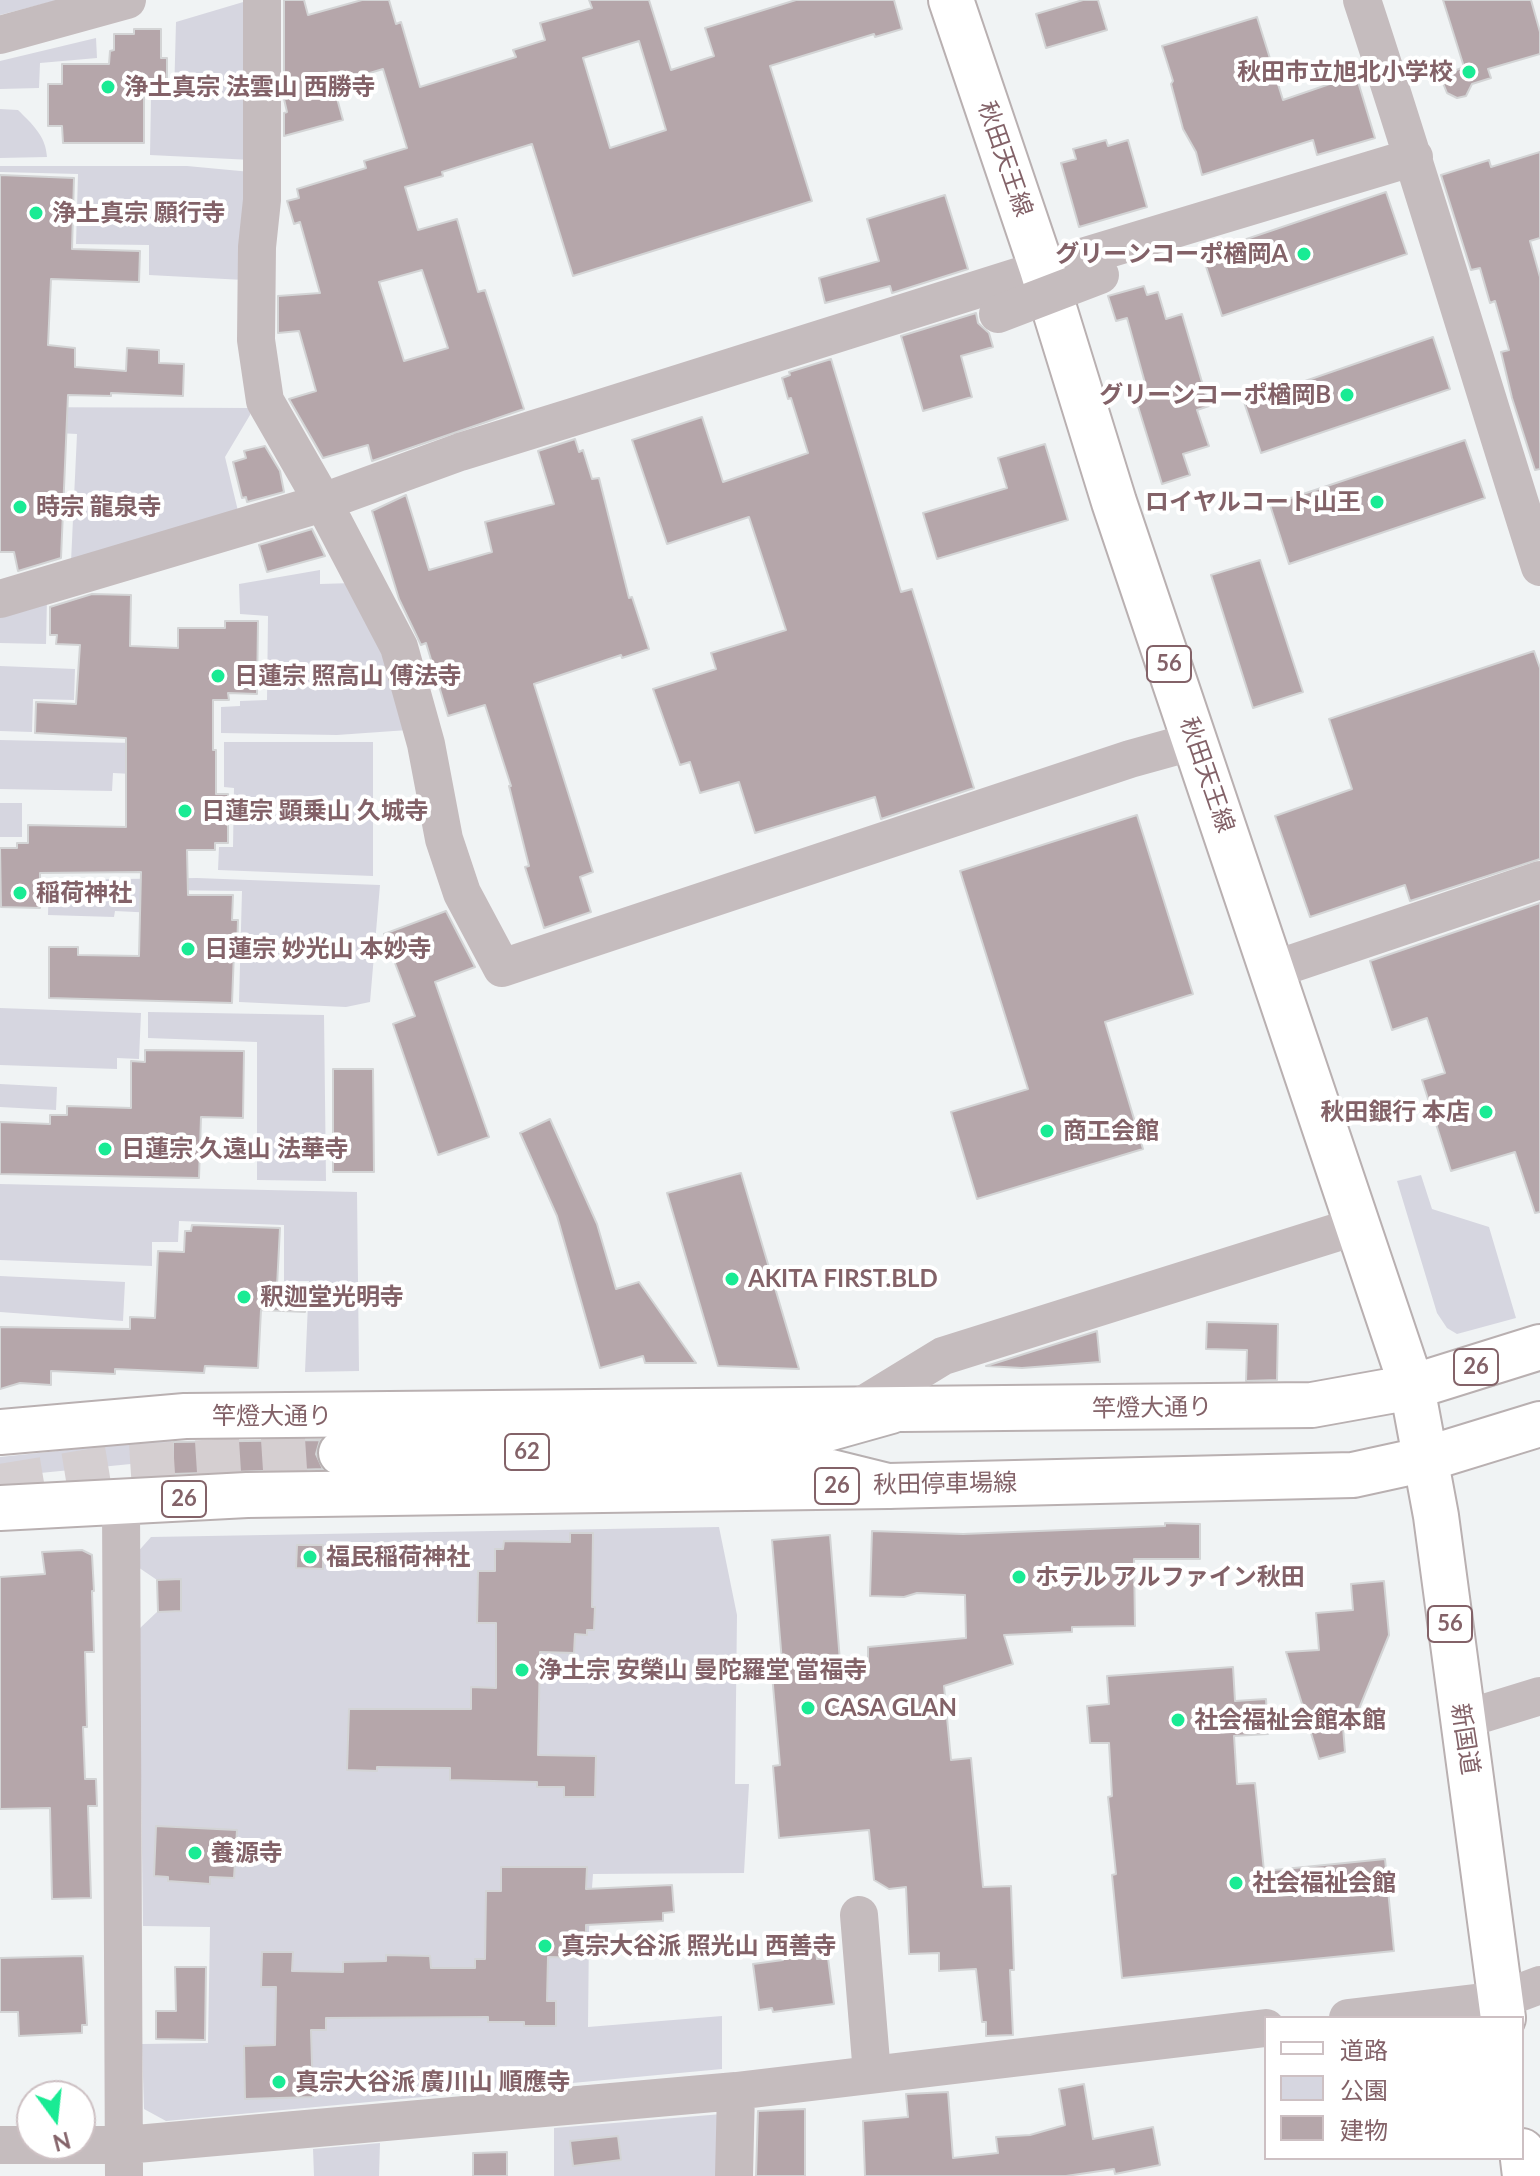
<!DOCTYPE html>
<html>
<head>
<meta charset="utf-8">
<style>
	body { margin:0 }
	#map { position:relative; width:1540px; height:2176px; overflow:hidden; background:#f0f3f4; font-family:Lato,"Noto Sans JP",sans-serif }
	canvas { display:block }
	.legend { position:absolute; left:1264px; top:2016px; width:260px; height:144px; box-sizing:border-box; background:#fff; border:2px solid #cdc0c3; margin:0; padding:10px 14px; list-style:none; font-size:24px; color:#836268 }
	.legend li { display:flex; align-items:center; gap:16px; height:40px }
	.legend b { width:40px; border:2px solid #cdc0c3 }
	.north { position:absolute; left:16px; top:2080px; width:80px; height:80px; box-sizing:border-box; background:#fff; border:2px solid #cdc0c3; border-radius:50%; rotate:165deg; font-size:22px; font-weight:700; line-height:32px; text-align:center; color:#836268 }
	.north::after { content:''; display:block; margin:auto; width:28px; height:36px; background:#19eb94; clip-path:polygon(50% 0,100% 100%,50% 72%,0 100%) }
</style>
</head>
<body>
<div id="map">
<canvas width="1540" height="2176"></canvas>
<ul class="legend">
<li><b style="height:10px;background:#fff"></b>道路</li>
<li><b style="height:22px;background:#d6d6e0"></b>公園</li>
<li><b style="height:22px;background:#b5a6aa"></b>建物</li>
</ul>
<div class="north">N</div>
</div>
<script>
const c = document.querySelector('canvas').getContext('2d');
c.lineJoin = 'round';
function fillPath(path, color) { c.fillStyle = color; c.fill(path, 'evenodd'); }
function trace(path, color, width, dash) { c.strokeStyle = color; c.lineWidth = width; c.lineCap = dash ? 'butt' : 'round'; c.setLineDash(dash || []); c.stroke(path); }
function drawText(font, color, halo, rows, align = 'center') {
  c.font = font + ' Lato,"Noto Sans JP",sans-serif'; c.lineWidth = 8; c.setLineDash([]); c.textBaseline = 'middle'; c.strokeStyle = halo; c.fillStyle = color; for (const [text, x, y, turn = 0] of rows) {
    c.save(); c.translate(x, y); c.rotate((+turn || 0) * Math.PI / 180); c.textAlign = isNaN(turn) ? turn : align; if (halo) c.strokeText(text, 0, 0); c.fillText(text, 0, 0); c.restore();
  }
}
const green = new Path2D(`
	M0 0H58L0 15Z
	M250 0 252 160 150 155 151 97H174L176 22Z
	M96 38 97 58 40 63 39 88 0 89V61Z
	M0 109 18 110C32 124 46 136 47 157L0 158Z
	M0 166H187L251 172 244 280 149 275V245L76 244 78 174 0 172Z
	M0 407 251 408 250 415 225 457 238 511 71 562 77 434 0 430Z
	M320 570V584L353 583 387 654 408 730 337 735 221 733V707L240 706V701L267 700 268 616 240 614 239 584Z
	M47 598 46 644 0 643V611Z
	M0 666 75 669 74 700 33 699 32 732 0 731Z
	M0 740 133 743 132 774 113 773 112 791 0 789Z
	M224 742H373V876L218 870 219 847H233L234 788 224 787Z
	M0 803H22V837H0Z
	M197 878 380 885 370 1002 346 1007 239 1002 242 891 158 890 156 913 115 911 114 917 48 915 49 880Z
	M0 1008 141 1013 139 1059 117 1058V1069L0 1065Z
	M148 1012 324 1015 326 1181 257 1180V1042L148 1038Z
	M0 1084 57 1087 56 1110 0 1107Z
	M1421 1175 1432 1209 1489 1227 1516 1318 1457 1334 1447 1328 1437 1313 1397 1181Z
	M0 1184 357 1192 359 1371 305 1372 309 1281H284V1225L179 1221 178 1242H152V1266L0 1260Z
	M0 1276 125 1282 123 1321 0 1312Z
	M172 1439 171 1460 0 1477V1457Z
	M719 1527 737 1615 735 1784H749L744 1873 593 1874 589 1930 588 2027 722 2016V2069L166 2121 144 2109 142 2044 208 2043 210 1927 143 1926 139 1629 158 1611 157 1580 135 1565V1555L151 1537Z
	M722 2114 725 2176H554V2128Z
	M380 2143 379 2176H314L313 2149Z`);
const building = new Path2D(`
	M284 0H304L308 15 362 0H389L396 24 401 22 420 87 516 57 513 50 545 40 540 23 592 8 589 0H649L671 70 714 56 705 28 796 0H894L902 29 875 37 874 34 770 66 812 201 573 276 532 144 442 172 443 176 405 187 418 230 457 219 478 292 485 290 524 409 372 461 368 445 323 458 289 399 316 391 299 331 278 333V296L320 293 300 222 294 224 287 201 299 198 297 189 366 168 364 161 407 148 383 69 333 84 343 120 284 136V113L287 112 284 99H287L284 86ZM639 41 666 130 610 148 583 58ZM422 270 448 348 404 361 379 282Z
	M1083 0H1098L1107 30 1046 48 1036 14Z
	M1443 0H1531L1540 32V54L1488 69 1491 78 1472 84 1466 96 1457 98 1447 93 1443 83 1449 73 1464 67Z
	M1257 17 1283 100 1356 75 1375 138 1317 155 1313 140 1202 175 1196 152 1183 129 1171 84 1173 81 1162 46Z
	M134 29H161V58H167V89L144 90V143H63L62 126H48V84H62V64H109L110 51 114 50V34H134Z
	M1106 140 1108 146 1128 140 1147 207 1079 227 1061 163 1076 159 1073 149Z
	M1540 152V238L1530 241 1540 277V469L1535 470 1512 398 1501 352 1509 350 1495 301 1490 303 1480 268 1471 270 1441 175 1489 160 1491 167Z
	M0 175 74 178 72 249 140 251 139 282 51 279 48 345 75 348V367L126 371 127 348 159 350V363L184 364 183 396 111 393V396L68 395 61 558 18 571 14 552H0Z
	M1386 192 1407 254 1222 316 1202 254Z
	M945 195 968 269 892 293 890 286 825 303 819 278 879 261 867 219Z
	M1144 286 1147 295 1158 292 1166 319 1182 314 1209 406 1197 410 1209 446 1183 454 1190 475 1162 484 1132 387 1145 383 1127 318 1116 321 1108 296Z
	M976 313 978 323 989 333 993 347 961 356 972 397 923 411 901 336Z
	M1433 337 1450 389 1261 453 1244 402Z
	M831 359 901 592 912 589 974 788 881 819 875 797 755 833 739 782 700 793 690 762 680 765 653 689 716 669 711 653 786 630 749 517 667 544 632 440 702 417 723 482 808 453 791 398 788 399 782 378 790 375 789 372Z
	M575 439 579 452 583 450 592 479 599 478 629 598 632 597 649 649 622 658 621 655 534 684 593 872 580 877 591 912 544 928 525 867 529 866 509 786H511L485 705 448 716 426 643 421 645 399 599 372 511 406 495 429 570 492 552 485 522 554 504 538 451Z
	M1465 440 1485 498 1289 564 1270 505Z
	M1045 444 1068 520 937 559 923 513 1007 488 998 458Z
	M265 446 280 471 284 492 247 502 246 497 242 498 233 462 246 458 244 451Z
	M312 529 325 556 267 572 259 545Z
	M1260 560 1303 692 1253 708 1211 575Z
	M92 594 131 595 130 646 178 648V628H225V621H258L257 694 228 693 229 700H213V750H216V794H228V843H215V850H187L188 895H233L232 920H238L237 952H234L232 1003 49 998V947H78V955L139 956 141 872 40 873V908L1 907 0 848H17V843H28V825L126 827V738L35 733 36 702 76 704 80 645 56 644 57 635H50V607Z
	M1534 651 1540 668V859L1410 901 1405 885 1310 917 1275 816 1352 789 1329 719Z
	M1137 815 1193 994 1105 1022 1143 1149 977 1199 951 1112 1028 1089 960 871Z
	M1540 903V1212L1535 1213 1515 1152 1451 1171 1422 1080 1445 1073 1427 1018 1392 1030 1370 961Z
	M446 911 475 967 435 982 489 1137 438 1155 393 1024 415 1016 384 934Z
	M145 1050 244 1051 243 1118 201 1117 199 1178 0 1174V1122L50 1124V1115H67V1106L131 1108V1061L145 1062Z
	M333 1069H373L374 1172H333Z
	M550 1119 597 1224 616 1289 639 1282 696 1363H645L643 1356 600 1368 557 1216 520 1133Z
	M741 1173 799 1369 718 1366 667 1193Z
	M192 1225 280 1228 277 1286 305 1287V1312L261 1310 258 1368 205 1366 204 1373 115 1369V1374L51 1371V1385L20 1383 0 1389V1327L130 1329V1317L155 1318 158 1251 184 1252 185 1231H191Z
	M1207 1322 1278 1324 1277 1380 1246 1381 1247 1350 1206 1349Z
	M1097 1331 1100 1362 1022 1368 986 1366Z
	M320 1440 316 1454 323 1469 173 1474V1442Z
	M1165 1523 1200 1524V1559H1134L1135 1626 1072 1627V1632L1004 1635 1013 1664 944 1686 951 1760 971 1758 983 1887 1011 1886 1014 1970H1010L1013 2035 986 2036V2022H982L976 1969 939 1971V1953L909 1954 906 1887 889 1889 874 1880 869 1830 779 1838 773 1766 780 1765 771 1663 782 1662 772 1540 830 1535 841 1674 868 1673V1647L966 1638 965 1595 917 1593 904 1597 870 1596 872 1531 963 1534 1165 1526Z
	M570 1533H593L592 1607H595L594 1630H587V1635L575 1634 574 1653 540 1652 538 1755 596 1756 595 1797H564V1787H537V1782L450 1780V1768L377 1767V1771L347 1770 349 1709H471V1687L496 1688V1623H477L478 1571H495V1549H503L504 1541 570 1542Z
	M297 1545H323V1569L296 1568Z
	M82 1550 92 1555 94 1591H92L94 1652H85L87 1727H83L85 1779H96L97 1806H88L91 1898 52 1899 50 1808 0 1809V1577L45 1574 42 1552Z
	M181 1579V1611L158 1612 157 1580Z
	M1384 1581 1389 1635 1352 1726 1343 1727 1345 1752 1319 1759 1286 1652 1319 1650 1316 1613 1353 1610 1351 1584Z
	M1233 1667 1235 1701 1266 1699 1268 1734 1234 1736 1237 1784 1255 1783 1264 1871 1385 1859 1394 1951 1122 1978 1112 1875 1116 1874 1108 1797 1112 1796 1109 1743H1090L1087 1706 1109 1704 1107 1676Z
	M156 1826 237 1830 234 1878 210 1877V1884L168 1881V1877L154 1876Z
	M501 1867H587L586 1889 672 1885 674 1912 663 1913V1921L586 1925V1958L548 1957 547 2001H556V2026H524V2022H488V2017L326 2018V2030H311L313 2097 245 2099 244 2046 275 2045 276 1987H261L262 1952H293L292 1971 343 1972V1962L386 1961V1955L430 1956 431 1968H475V1959H485L486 1891H501Z
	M804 1947 805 1954 816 1952 817 1959 828 1958 834 2004 773 2012 772 2008 759 2010 753 1964 783 1960V1950Z
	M83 1956 87 2025H82V2033L19 2036 18 2012H0V1958Z
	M175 1967H206L205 2040 156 2039V2011H176Z
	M1084 2084 1093 2139 1153 2127 1160 2165 1115 2174 1114 2169 1066 2176H865L863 2121 908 2117 906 2094 948 2092 953 2158 998 2153 996 2137 1030 2135 1065 2125 1059 2089Z
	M805 2109V2176H756L758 2111Z
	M618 2136 621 2160 573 2166 570 2141Z
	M507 2152V2176H473V2153Z`);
const highwayTunnel = new Path2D(`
	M0 1486 109 1468 341 1453`);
const minor = new Path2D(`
	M262 0V200L257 247 256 340 265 401 323 502 399 647 426 744 444 839 462 893 502 968 1130 759 1195 741
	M1362 0C1424 188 1480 378 1540 567
	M0 35 127 0
	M0 599 309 507 460 452 573 417 1042 269 1414 157
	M1273 970 1540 880
	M853 1411 943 1356 1357 1226
	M121 1503 124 2176
	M1462 1720 1540 1696
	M859 1915 872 2074
	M1348 2018 1500 2000 1540 1985
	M0 2145H125L736 2091 1266 2028
	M734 2176 736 2091`);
const major = new Path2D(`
	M951 0 1042 269 1114 502 1412 1387 1436 1516 1503 2018
	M0 1432 185 1416 1312 1405 1412 1387 1540 1347
	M0 1508 247 1495 888 1486 1353 1475 1426 1459 1540 1424
	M1522 2151 1525 2176`);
const highway = new Path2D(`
	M747 1445 809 1434 891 1411
	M341 1453 713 1451 811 1467 888 1486`);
const minorBridge = new Path2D(`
	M998 314 1100 275`);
const markers = [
	[1469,72,8,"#19eb94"],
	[108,87,8,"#19eb94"],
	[36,213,8,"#19eb94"],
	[1304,254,8,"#19eb94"],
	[1347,395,8,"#19eb94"],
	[1377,502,8,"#19eb94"],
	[20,507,8,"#19eb94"],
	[218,676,8,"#19eb94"],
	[185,811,8,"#19eb94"],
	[20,893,8,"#19eb94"],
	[188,949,8,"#19eb94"],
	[1486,1112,8,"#19eb94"],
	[1047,1131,8,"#19eb94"],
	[105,1149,8,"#19eb94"],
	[732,1279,8,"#19eb94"],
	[244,1297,8,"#19eb94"],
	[310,1557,8,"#19eb94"],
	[1019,1577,8,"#19eb94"],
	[522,1670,8,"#19eb94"],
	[808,1708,8,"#19eb94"],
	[1178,1720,8,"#19eb94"],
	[195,1853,8,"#19eb94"],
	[1236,1883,8,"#19eb94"],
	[545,1946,8,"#19eb94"],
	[279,2082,8,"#19eb94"]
];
const shields = [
	[1169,664,44],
	[1476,1367,44],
	[527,1452,44],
	[837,1486,44],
	[184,1499,44],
	[1450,1624,44]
];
const shieldNames = [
	["56",1169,664],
	["26",1476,1367],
	["62",527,1452],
	["26",837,1486],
	["26",184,1499],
	["56",1450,1624]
];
const poiNames = [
	["秋田市立旭北小学校",1453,72,"right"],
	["浄土真宗 法雲山 西勝寺",124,87],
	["浄土真宗 願行寺",52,213],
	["グリーンコーポ楢岡A",1288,254,"right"],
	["グリーンコーポ楢岡B",1331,395,"right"],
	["ロイヤルコート山王",1361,502,"right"],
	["時宗 龍泉寺",36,507],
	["日蓮宗 照高山 傅法寺",234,676],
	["日蓮宗 顕乗山 久城寺",201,811],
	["稲荷神社",36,893],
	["日蓮宗 妙光山 本妙寺",204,949],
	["秋田銀行 本店",1470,1112,"right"],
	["商工会館",1063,1131],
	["日蓮宗 久遠山 法華寺",121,1149],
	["AKITA FIRST.BLD",748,1279],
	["釈迦堂光明寺",260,1297],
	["福民稲荷神社",326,1557],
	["ホテル アルファイン秋田",1035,1577],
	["浄土宗 安榮山 曼陀羅堂 當福寺",538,1670],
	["CASA GLAN",824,1708],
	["社会福祉会館本館",1194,1720],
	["養源寺",211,1853],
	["社会福祉会館",1252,1883],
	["真宗大谷派 照光山 西善寺",561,1946],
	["真宗大谷派 廣川山 順應寺",295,2082]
];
const streetNames = [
	["秋田天王線",1005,159,71],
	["秋田天王線",1207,775,71],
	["竿燈大通り",1152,1408,-1],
	["竿燈大通り",272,1416],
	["秋田停車場線",945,1484,-1],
	["新国道",1465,1739,81]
];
fillPath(green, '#d6d6e0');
fillPath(building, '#b5a6aa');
trace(building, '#d3d4d5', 2);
trace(highwayTunnel, '#d5cfd1', 44, [44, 22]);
trace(major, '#b9b0b1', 48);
trace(highway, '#b7b0b1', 48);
trace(minor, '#c5bcbe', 38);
trace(major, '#fff', 44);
trace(highway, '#fff', 44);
trace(minorBridge, '#c5bcbe', 38);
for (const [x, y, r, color] of markers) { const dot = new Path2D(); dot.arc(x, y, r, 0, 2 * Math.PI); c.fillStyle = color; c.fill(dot); trace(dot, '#fff', 3); }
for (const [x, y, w] of shields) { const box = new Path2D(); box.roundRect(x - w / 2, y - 18, w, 36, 6); c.fillStyle = '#fff'; c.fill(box); trace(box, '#836268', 2); }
drawText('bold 22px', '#836268', null, shieldNames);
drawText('bold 24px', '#836268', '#fff', poiNames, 'left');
drawText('24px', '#836268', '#fff', streetNames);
</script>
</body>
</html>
